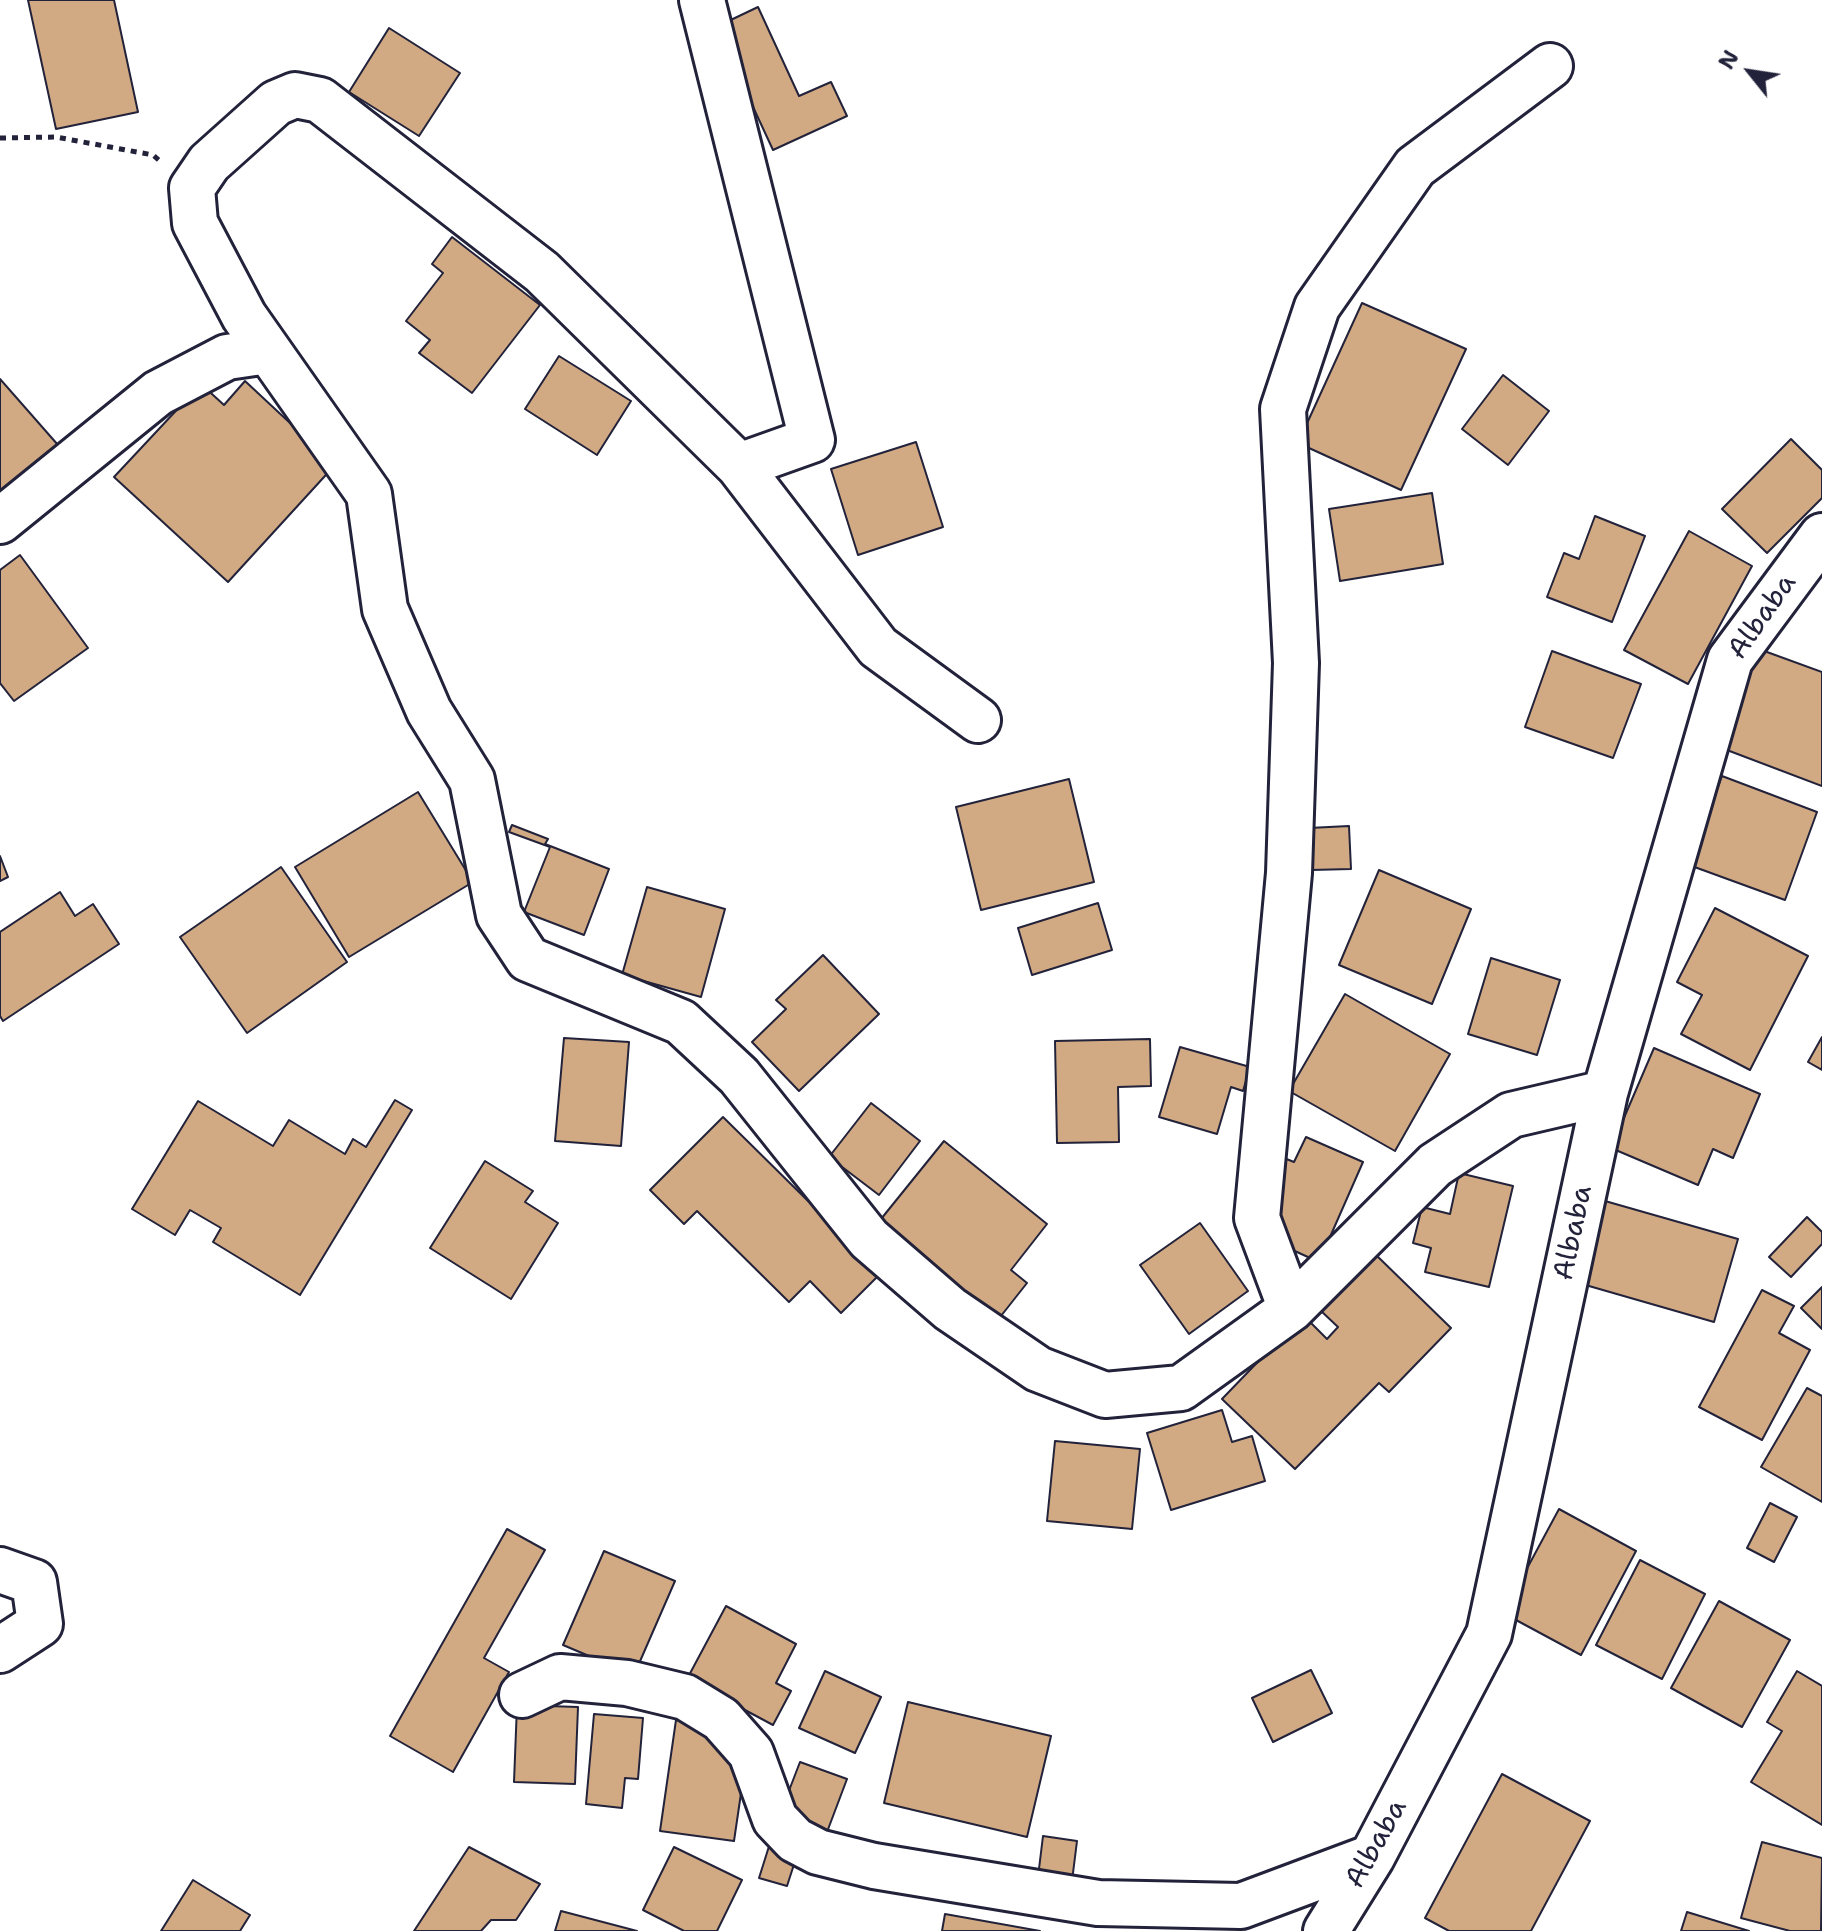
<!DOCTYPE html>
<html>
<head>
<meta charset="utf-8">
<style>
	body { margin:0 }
	#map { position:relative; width:1822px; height:1931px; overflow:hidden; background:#fff; font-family:"Shantell Sans",sans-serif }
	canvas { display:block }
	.north { position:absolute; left:1710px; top:32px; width:80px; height:80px; -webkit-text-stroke:6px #fff; paint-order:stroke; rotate:300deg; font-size:22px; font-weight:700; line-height:32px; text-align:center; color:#22223b }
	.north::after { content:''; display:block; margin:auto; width:28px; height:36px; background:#22223b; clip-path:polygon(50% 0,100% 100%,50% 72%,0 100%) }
</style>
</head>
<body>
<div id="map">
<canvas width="1822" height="1931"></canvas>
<div class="north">N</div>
</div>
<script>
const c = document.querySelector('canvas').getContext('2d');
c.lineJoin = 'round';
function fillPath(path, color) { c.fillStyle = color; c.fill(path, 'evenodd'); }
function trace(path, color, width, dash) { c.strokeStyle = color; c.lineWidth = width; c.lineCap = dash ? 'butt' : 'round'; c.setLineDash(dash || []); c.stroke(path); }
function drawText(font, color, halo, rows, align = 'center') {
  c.font = font + ' "Shantell Sans",sans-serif'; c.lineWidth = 6; c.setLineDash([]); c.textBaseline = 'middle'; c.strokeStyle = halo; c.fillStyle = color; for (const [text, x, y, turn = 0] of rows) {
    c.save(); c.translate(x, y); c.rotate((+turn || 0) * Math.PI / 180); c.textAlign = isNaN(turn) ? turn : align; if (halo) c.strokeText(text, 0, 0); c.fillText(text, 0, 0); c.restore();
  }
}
const building = new Path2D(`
	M28 0H114L138 112 56 129Z
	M758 7 799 96 831 82 847 116 773 150 716 27Z
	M389 28 460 73 419 136 349 92Z
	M452 237 540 305 472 393 419 353 430 340 406 321 443 273 432 264Z
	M1362 303 1466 349 1401 490 1298 443Z
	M559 356 631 401 597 455 525 409Z
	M1503 375 1549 411 1508 465 1462 429Z
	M0 379 58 445 0 496Z
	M245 381 335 465 228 582 114 477 201 384 224 405Z
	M1791 439 1822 470V498L1767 553 1722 509Z
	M916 442 943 527 858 555 831 469Z
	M1432 493 1443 564 1340 581 1329 509Z
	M1595 516 1645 536 1612 622 1547 597 1564 553 1579 559Z
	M1689 531 1752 566 1688 684 1624 650Z
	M20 555 88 648 14 701 0 683V570Z
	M1756 648 1822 672V786L1719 747Z
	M1552 651 1641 684 1613 758 1525 727Z
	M1722 776 1817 812 1785 900 1689 865Z
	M1069 779 1094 882 981 910 956 807Z
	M418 792 473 882 349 957 295 867Z
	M512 825 548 839 545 844 609 869 584 935 524 912 550 847 509 832Z
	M1349 826 1351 869 1311 870 1309 828Z
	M0 856 8 877 0 881Z
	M281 867 347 962 247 1033 180 937Z
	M1379 870 1471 909 1432 1004 1339 965Z
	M647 887 725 909 701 997 622 975Z
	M60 892 75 916 93 904 119 944 3 1021 0 1016V932Z
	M1098 903 1112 950 1032 975 1018 928Z
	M1715 908 1808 956 1750 1070 1681 1034 1702 995 1677 982Z
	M823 955 879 1014 799 1091 752 1042 786 1009 776 1000Z
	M1491 958 1560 980 1537 1055 1468 1034Z
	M1345 994 1450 1054 1395 1151 1289 1091Z
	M1822 1037V1070L1808 1062Z
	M564 1038 629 1042 621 1146 555 1141Z
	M1150 1039 1151 1086 1118 1087 1119 1142 1057 1143 1055 1041Z
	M1180 1047 1250 1067 1243 1091 1231 1087 1217 1134 1159 1117Z
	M1654 1048 1760 1094 1733 1158 1713 1149 1698 1185 1611 1148Z
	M395 1100 412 1110 300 1295 213 1242 221 1228 190 1210 175 1235 132 1209 198 1101 273 1146 289 1120 345 1154 353 1139 366 1147Z
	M871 1103 920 1141 879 1195 829 1157Z
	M723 1117 881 1273 841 1313 810 1281 789 1302 697 1211 684 1224 650 1190Z
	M1306 1137 1363 1162 1319 1262 1277 1243 1270 1189 1284 1158 1294 1162Z
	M944 1141 1047 1224 1011 1270 1027 1283 997 1321 877 1224Z
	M485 1161 533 1191 525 1202 558 1223 511 1299 430 1248Z
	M1459 1173 1513 1186 1489 1287 1425 1272 1431 1248 1413 1243 1422 1207 1450 1214Z
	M1605 1201 1738 1239 1714 1322 1582 1284Z
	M1807 1217 1822 1232V1244L1791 1277 1769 1257Z
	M1200 1223 1248 1291 1189 1334 1140 1265Z
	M1374 1253 1451 1328 1389 1392 1379 1383 1295 1469 1222 1399 1303 1315 1327 1339 1338 1327 1320 1310Z
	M1822 1287V1329L1801 1308Z
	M1762 1290 1794 1306 1779 1333 1810 1350 1762 1440 1699 1407Z
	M1807 1388 1822 1396V1502L1761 1467Z
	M1222 1410 1232 1442 1252 1436 1265 1481 1171 1510 1147 1433Z
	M1055 1441 1140 1449 1132 1529 1047 1521Z
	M1770 1503 1797 1517 1774 1562 1747 1548Z
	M1559 1509 1636 1551 1581 1655 1503 1613Z
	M507 1529 545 1550 484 1658 509 1672 453 1772 390 1736Z
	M604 1551 675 1581 634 1675 563 1645Z
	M1640 1560 1705 1594 1662 1679 1596 1645Z
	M1719 1601 1790 1640 1742 1727 1671 1688Z
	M726 1606 796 1644 776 1683 791 1691 773 1725 687 1679Z
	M1311 1670 1332 1713 1273 1742 1252 1698Z
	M825 1671 881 1697 855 1753 799 1728Z
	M1797 1671 1822 1686V1825L1751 1782 1782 1731 1767 1722Z
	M908 1702 1051 1736 1027 1837 884 1803Z
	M517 1705 578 1707 575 1784 514 1782Z
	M594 1714 643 1718 638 1779 625 1778 622 1808 586 1804Z
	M676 1720 711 1725 744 1773 734 1841 660 1831Z
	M800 1762 847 1779 824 1840 780 1814Z
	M1502 1774 1590 1821 1531 1931H1449L1425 1918Z
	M1043 1836 1077 1841 1072 1881 1038 1877Z
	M771 1840 799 1849 787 1886 759 1878Z
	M1762 1842 1822 1858 1821 1931H1790L1741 1918Z
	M469 1847 540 1884 516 1920H491L481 1931H414Z
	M674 1847 742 1880 717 1931H684L643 1910Z
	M193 1880 250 1915 240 1931H161Z
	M561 1911 637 1931H555Z
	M1687 1912 1749 1931H1681Z
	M945 1914 1040 1931H942Z`);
const path = new Path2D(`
	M0 138 56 137 153 155 160 161`);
const minor = new Path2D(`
	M702 0 812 440 739 466 542 272 320 100 295 95 276 103 209 163 192 188 195 223 244 316 369 494 385 609 429 711 472 780 499 915 528 959 681 1022 739 1076 869 1239 950 1309 1038 1369 1105 1395 1181 1388 1291 1309 1435 1165 1511 1115 1605 1093
	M739 466 878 647 978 720
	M0 521 158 393 227 357 268 351
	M1291 1309 1257 1218 1289 873 1296 663 1283 409 1317 307 1415 167 1550 66
	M0 1570 34 1582 40 1624 0 1650
	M522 1695 560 1677 627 1683 685 1697 721 1719 751 1753 775 1819 795 1840 818 1852 874 1866 1098 1903 1241 1906 1372 1857
	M1326 1931 1372 1857 1489 1634 1605 1093 1730 660 1822 536`);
const streetNames = [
	["Albaba",1763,617,-55],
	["Albaba",1574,1233,-78],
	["Albaba",1377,1844,-61]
];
fillPath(building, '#d1aa83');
trace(building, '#22223b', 2);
trace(minor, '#22223b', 50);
trace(path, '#22223b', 5, [6, 6]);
trace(minor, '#fff', 44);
drawText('28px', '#22223b', '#fff', streetNames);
</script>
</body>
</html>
